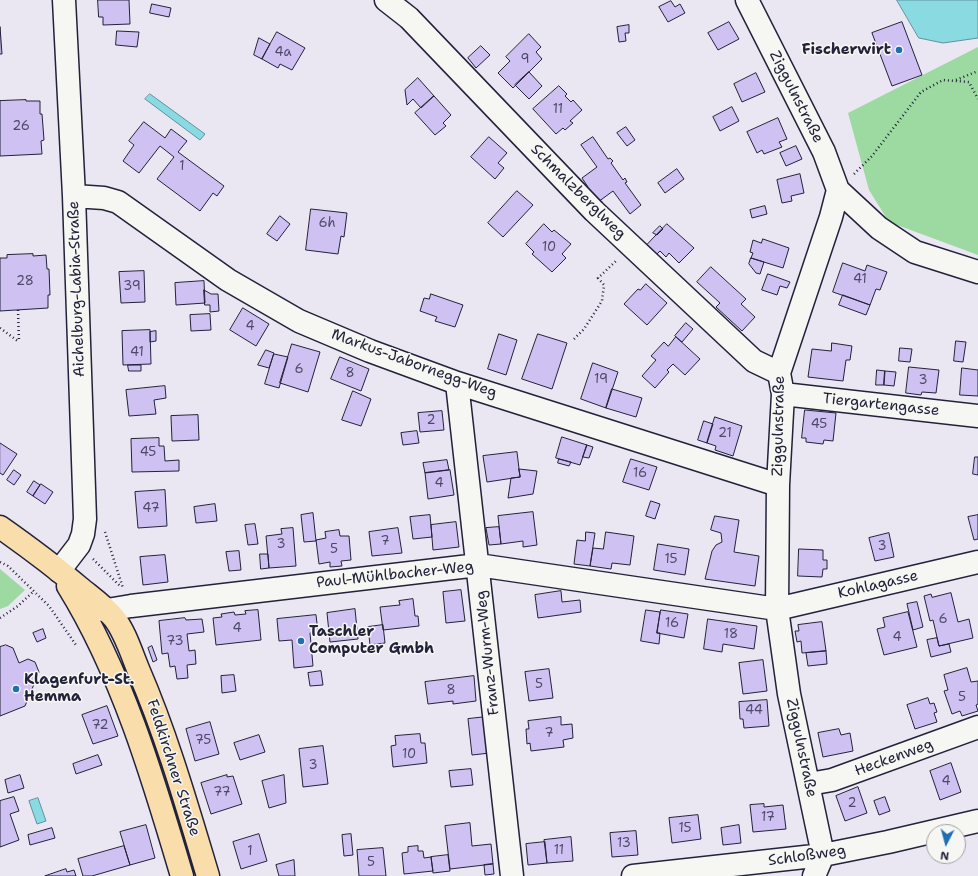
<!DOCTYPE html>
<html>
<head>
<meta charset="utf-8">
<style>
	body { margin:0 }
	#map { position:relative; width:978px; height:876px; overflow:hidden; background:#eae6f2; font-family:"Shantell Sans",sans-serif }
	canvas { display:block }
	.north { position:absolute; left:926px; top:824px; width:40px; height:40px; box-sizing:border-box; background:#f6f6f2; border:1px solid #a1a1a9; border-radius:50%; rotate:186deg; font-size:11px; font-weight:700; line-height:16px; text-align:center; color:#22223b }
	.north::after { content:''; display:block; margin:auto; width:14px; height:18px; background:#1f6fb2; clip-path:polygon(50% 0,100% 100%,50% 72%,0 100%) }
</style>
</head>
<body>
<div id="map">
<canvas width="978" height="876"></canvas>
<div class="north">N</div>
</div>
<script>
const c = document.querySelector('canvas').getContext('2d');
c.lineJoin = 'round';
function fillPath(path, color) { c.fillStyle = color; c.fill(path, 'evenodd'); }
function trace(path, color, width, dash) { c.strokeStyle = color; c.lineWidth = width; c.lineCap = dash ? 'butt' : 'round'; c.setLineDash(dash || []); c.stroke(path); }
function drawText(font, color, halo, rows, align = 'center') {
  c.font = font + ' "Shantell Sans",sans-serif'; c.lineWidth = 3; c.setLineDash([]); c.textBaseline = 'middle'; c.strokeStyle = halo; c.fillStyle = color; for (const [text, x, y, turn = 0] of rows) {
    c.save(); c.translate(x, y); c.rotate((+turn || 0) * Math.PI / 180); c.textAlign = isNaN(turn) ? turn : align; if (halo) c.strokeText(text, 0, 0); c.fillText(text, 0, 0); c.restore();
  }
}
const green = new Path2D(`
	M978 47V255L889 222 869 190 848 113Z
	M0 569 25 590 8 606 0 609Z`);
const water = new Path2D(`
	M897 0H978V38L943 43 919 38Z
	M150 94 205 134 200 140 145 99Z
	M38 798 46 821 37 824 29 801Z`);
const building = new Path2D(`
	M98 0H129L130 24 103 25V17H99Z
	M671 1 675 7 680 4 685 13 668 22 659 7Z
	M152 4 171 8 169 17 150 13Z
	M729 22 739 39 718 50 708 33Z
	M902 22 922 75 892 86 872 33Z
	M629 25V33H625L626 41 619 42 617 27Z
	M0 27 2 54H0Z
	M117 31 139 32 137 47 116 45Z
	M277 32 305 48 292 70 280 64 278 68 262 59Z
	M529 34 541 47 536 52 542 59 513 88 498 73 510 61 506 57Z
	M259 38 270 44 262 59 254 55Z
	M481 46 490 55 476 68 468 58Z
	M529 72 542 86 529 99 515 85Z
	M756 73 765 92 742 102 734 84Z
	M418 78 434 96 421 108 413 99 407 105 405 90Z
	M559 86 567 94 565 96 571 102 573 100 582 110 570 121 573 123 565 130 563 128 556 134 533 109Z
	M434 96 451 115 443 123 446 126 435 135 415 113Z
	M26 100V101H40V114H42L44 140 41 141 42 154 0 156V101Z
	M732 107 739 121 720 131 713 117Z
	M778 118 787 139 779 142 782 147 764 154 762 150 757 153 747 132Z
	M144 122 165 138 171 129 187 141 178 152 224 186 217 196 213 193 200 211 157 179 174 157 160 146 139 173 123 161 134 145 129 141Z
	M626 127 635 140 627 146 617 133Z
	M489 137 507 153 498 163 504 168 495 179 471 157Z
	M593 137 608 159 610 158 613 161 611 163 623 180 625 178 627 182 625 183 641 205 630 214 613 191 598 202 584 189 588 187 582 178 597 167 581 145Z
	M796 146 802 159 786 166 780 153Z
	M677 169 684 179 665 193 658 183Z
	M800 174 804 193 791 196 792 201 782 203 777 180Z
	M517 191 533 205 503 237 488 223Z
	M765 206 767 214 752 218 750 210Z
	M311 209 347 213 344 237 341 236 338 254 306 250Z
	M280 216 290 224 277 241 267 234Z
	M544 224 552 232 554 230 571 244 562 254 566 258 552 272 532 254 534 252 526 244Z
	M667 224 694 248 679 263 669 253 666 257 660 251 657 254 647 245Z
	M660 226 663 229 657 235 653 233Z
	M763 239 789 248 783 268 751 258 753 253 750 252 753 240 761 243Z
	M33 254V256L46 255 47 269H49L50 295H48V308L0 311V258H7V255Z
	M751 258 764 262 760 274 756 273 749 264Z
	M843 263 865 271 867 265 887 272 880 290 876 289 870 305 833 292Z
	M711 267 746 299 741 304 755 317 742 331 716 307 720 303 697 282Z
	M144 271 145 302 121 303 119 272Z
	M768 274 790 282 787 288 780 286 777 295 762 290Z
	M204 281 205 303 176 305 175 283Z
	M646 284 667 303 647 325 624 304 638 289 640 290Z
	M204 290 211 294H218L219 311 210 312V305H205Z
	M431 294 463 305 455 327 435 321 437 317 420 311 424 298 429 299Z
	M843 295 870 305 866 315 839 305Z
	M243 308 269 324 256 346 230 330Z
	M210 314 211 330 191 331 190 315Z
	M686 323 693 329 682 342 675 336Z
	M150 330 151 364 123 365 122 331Z
	M156 331V341L150 342V332Z
	M499 334 517 340 506 375 488 369Z
	M538 334 567 343 552 389 522 379Z
	M676 337 700 359 685 375 673 364 667 370 669 372 655 388 642 376 656 360 651 356 664 342 668 346Z
	M956 341 966 342 963 362 954 361Z
	M832 343 852 346 850 360H846L843 381 808 377 812 349 831 351Z
	M292 344 320 352 308 392 280 383Z
	M900 348 912 349 910 362 899 361Z
	M266 350 274 353 269 368 258 365Z
	M274 354 288 357 279 388 265 384Z
	M340 357 369 369 361 391 331 379Z
	M593 363 618 372 606 408 581 399Z
	M128 365H141V371H129Z
	M909 367 939 370 936 393 922 392 921 395 906 393Z
	M962 368 978 370V396L960 395Z
	M877 370 885 371 884 385H876Z
	M885 371 896 372 894 386 884 385Z
	M165 386 166 398 154 400 156 414 129 416 126 390Z
	M612 389 642 398 636 417 606 408Z
	M353 391 371 399 361 426 342 420Z
	M805 410 836 413 833 441 824 440 823 444 806 442V438H802Z
	M442 411 444 430 420 432 418 413Z
	M198 415 199 440 172 441 171 416Z
	M715 417 742 426 733 456 715 450 716 446 707 443Z
	M704 421 713 424 707 443 698 440Z
	M417 431 419 443 403 445 401 433Z
	M562 437 587 445 580 465 556 458Z
	M159 438V446H164L165 461 179 460V471L132 472 131 439Z
	M0 443 17 454 3 475 0 473Z
	M587 445 593 447 589 458 583 457Z
	M517 452 520 477 487 482 483 456Z
	M975 457H978V475L973 474Z
	M559 459 571 462 569 466 558 463Z
	M631 459 657 467 649 490 623 482Z
	M447 460 449 470 425 473 423 463Z
	M519 469 537 471 533 494 508 498 511 478 520 477Z
	M14 470 21 475 14 485 7 480Z
	M450 470 454 495 428 499 425 473Z
	M34 481 40 485 33 496 27 492Z
	M41 484 53 492 45 504 33 496Z
	M165 490 167 526 138 528 135 492Z
	M651 501 660 504 655 519 646 516Z
	M215 504 217 521 196 523 194 507Z
	M533 512 537 545 523 547V541L501 544 498 516Z
	M313 513 316 541 304 542 301 515Z
	M430 515 432 537 413 539 410 517Z
	M978 515V539L974 540 968 517Z
	M715 516 739 520 734 552 759 556 755 586 705 579 712 551 716 545 722 542 721 533 711 530Z
	M456 522 459 547 433 550 431 525Z
	M255 524 258 544 248 545 245 525Z
	M499 527 501 544 489 545 486 528Z
	M293 528 296 566 269 568 266 536 282 534 281 529Z
	M398 528 402 553 372 556 369 532Z
	M339 530 340 536H349L351 560 341 561 342 566 330 567V562L319 564 316 540 326 538 325 532Z
	M586 532 595 533 590 566 574 564 577 540 585 541Z
	M606 532 634 536 630 565 612 563 611 569 590 566 593 548 603 549Z
	M889 533 894 557 875 561 869 538Z
	M658 544 689 549 685 575 654 570Z
	M799 549 823 550V560H827V569H823L822 577 798 576Z
	M239 551 241 570 229 571 226 552Z
	M260 554H268L269 568 261 569Z
	M165 555 168 582 143 585 140 557Z
	M461 590 465 621 446 623 443 592Z
	M561 591 562 602 580 600 581 612 538 618 535 595Z
	M951 593 958 622 969 619 973 638 939 646 933 620 930 621 924 596 931 594 932 597Z
	M413 599 415 616H418L419 626 383 630 380 607 400 605 399 601Z
	M917 602 923 627 913 630 907 604Z
	M355 609 358 639 330 642 327 613Z
	M258 610 261 640 216 645 213 618 222 617 221 614 234 612 235 615 246 614 245 611Z
	M646 610 660 612 657 633H660L659 644 641 641Z
	M661 610 688 614 684 638 657 633Z
	M908 612 917 647 884 655 877 629 885 627 883 618Z
	M316 615 318 632 310 633 313 666 294 668 292 640 279 641 277 619Z
	M185 618 186 620 202 619 204 632 187 634 189 651 195 650 196 664 187 665 188 678 177 679 175 666 170 667 168 653 162 654 159 621Z
	M708 619 757 626 754 649 723 644 722 652 704 649Z
	M822 622 826 651 802 653 801 641 797 642 795 631H799L798 625Z
	M383 625 385 643 370 645 368 627Z
	M43 629 46 638 37 642 33 633Z
	M937 638 939 646 949 644 951 652 931 657 927 640Z
	M6 645 13 648 19 663 28 659 35 662 39 672 25 706 0 716V647Z
	M152 646 157 660 153 662 148 648Z
	M826 651 827 664 808 666 806 653Z
	M763 660 767 691 743 694 739 663Z
	M967 668 971 682 978 681V704L976 705 978 711 962 716 960 711 952 714 944 691 948 690 944 675Z
	M549 669 553 698 529 701 525 672Z
	M321 671 323 685 310 686 308 673Z
	M234 675 236 691 222 693 221 676Z
	M474 676 476 701 453 704V701L428 704 425 682Z
	M928 698 930 704 934 703 937 712 934 713 937 722 915 729 907 705Z
	M767 700 769 726 744 728 743 719H740L739 702Z
	M107 706 118 736 93 744 82 715Z
	M486 717 490 753 472 755 468 719Z
	M561 717V725L572 724 573 738 563 740 564 747 531 751 530 743 527 744 526 729H529L528 721Z
	M210 722 219 754 195 761 186 729Z
	M839 729 841 735 850 733 853 751 823 757 818 733Z
	M420 734 421 743H425L427 763 393 767 391 746 396 745 395 736Z
	M259 735 265 752 240 760 234 743Z
	M323 746 328 784 303 787 299 749Z
	M98 755 102 765 76 774 73 764Z
	M951 763 961 792 940 800 930 771Z
	M471 769 473 785 451 787 449 771Z
	M20 775 24 788 8 793 5 780Z
	M227 775V777L233 776 242 804 211 814 201 783Z
	M284 775 286 803 269 808 262 781Z
	M858 787 867 813 845 821 836 796Z
	M14 797 19 811 10 814 19 840 0 847V801Z
	M885 797 890 811 879 815 874 801Z
	M764 804V807L783 805 786 829 753 832 750 805Z
	M698 815 701 839 672 843 669 818Z
	M470 823 472 846 491 844 493 864 450 869 445 826Z
	M146 825 155 858 130 865 120 832Z
	M739 825 741 843 723 845 721 828Z
	M52 828 55 838 30 845 28 835Z
	M636 831 638 855 612 857 610 833Z
	M259 834 267 861 241 869 233 842Z
	M351 834 353 855 344 856 342 835Z
	M571 837 573 861 547 863 544 840Z
	M545 842 547 863 528 865 526 844Z
	M124 846 130 865 92 876H83L78 859Z
	M418 846V851H423L424 858 431 857 433 871 404 874 402 853 408 852V847Z
	M383 848 386 876H359L357 850Z
	M448 855 450 871 433 873 431 857Z
	M294 860 295 876H279L276 865Z
	M493 864 494 874 485 875 484 865Z
	M66 869 67 872 74 870 76 876H45Z`);
const path = new Path2D(`
	M956 80 978 71
	M854 174 872 156 921 92 943 80 969 82 978 99
	M18 310 19 342
	M0 328 19 342
	M574 339 584 329 602 301 604 285 598 278 617 260
	M105 532 123 588
	M93 559 121 587
	M0 562 8 566 49 606 76 645
	M0 618 18 606 34 591`);
const minor = new Path2D(`
	M386 0 409 18 594 211 754 361 779 373
	M747 0 824 152 838 190 831 217 779 373 783 394 778 485 777 609 789 694 823 855 814 876
	M838 190 879 228 915 252 978 272
	M74 196 104 198 118 202 228 280 299 321 370 351 457 383 778 485
	M457 383 512 876
	M783 394 978 416
	M59 571 79 545 83 534 85 519 74 196 64 0
	M90 609 107 610 131 606 478 565 777 609 978 562
	M809 784 832 780 978 727
	M633 876 823 855 888 842 978 821`);
const major = new Path2D(`
	M0 527C27 546 54 566 80 588 91 597 104 606 114 618 125 632 131 652 138 669 167 736 187 806 208 876
	M68 586C122 673 153 778 182 876`);
const markers = [
	[899,50,4,"#1f6fb2"],
	[301,641,4,"#1f6fb2"],
	[16,689,4,"#1f6fb2"]
];
const numberNames = [
	["4a",283,53],
	["9",525,60],
	["11",558,110],
	["26",21,127],
	["1",182,167],
	["6h",327,224],
	["10",549,248],
	["41",860,280],
	["28",25,282],
	["39",132,287],
	["4",250,327],
	["41",137,353],
	["6",299,370],
	["8",350,374],
	["19",601,380],
	["3",923,381],
	["2",431,421],
	["45",819,425],
	["21",725,434],
	["45",148,453],
	["16",640,474],
	["4",439,484],
	["47",151,509],
	["7",385,542],
	["3",281,545],
	["3",882,547],
	["5",334,550],
	["15",671,560],
	["6",943,620],
	["16",672,624],
	["4",237,629],
	["18",731,635],
	["4",897,638],
	["73",175,642],
	["5",539,685],
	["8",451,691],
	["5",962,698],
	["44",754,711],
	["72",100,726],
	["7",549,734],
	["75",203,741],
	["10",409,755],
	["3",313,766],
	["4",946,782],
	["77",222,793],
	["2",852,804],
	["17",768,818],
	["15",685,829],
	["13",624,844],
	["11",559,851],
	["1",250,852],
	["5",371,863]
];
const poiNames = [
	["Fischerwirt",891,50,"right"],
	["Taschler",309,632],
	["Computer Gmbh",309,649],
	["Klagenfurt-St.",24,680],
	["Hemma",24,697]
];
const streetNames = [
	["Ziggulnstraße",796,97,63],
	["Schmalzberglweg",578,192,45],
	["Aichelburg-Labia-Straße",77,289,-92],
	["Markus-Jabornegg-Weg",414,364,20],
	["Tiergartengasse",881,405,6],
	["Ziggulnstraße",779,426,-89],
	["Paul-Mühlbacher-Weg",395,575,-6],
	["Kohlagasse",878,585,-13],
	["Franz-Wurm-Weg",488,653,-96],
	["Ziggulnstraße",801,748,78],
	["Heckenweg",894,758,-20],
	["Feldkirchner Straße",173,768,72],
	["Schloßweg",807,856,-8]
];
fillPath(green, '#9ddaa1');
fillPath(water, '#89dbe1');
trace(water, '#60919f', 1);
fillPath(building, '#cfc1f2');
trace(building, '#22223b', 1);
trace(minor, '#22223b', 25);
trace(major, '#22223b', 25);
trace(path, '#22223b', 2.5, [1, 3]);
trace(minor, '#f6f6f2', 22);
trace(major, '#f9deab', 22);
for (const [x, y, r, color] of markers) { const dot = new Path2D(); dot.arc(x, y, r, 0, 2 * Math.PI); c.fillStyle = color; c.fill(dot); trace(dot, '#f6f6f2', 1.5); }
drawText('13px', '#4d4a69', null, numberNames);
drawText('bold 15px', '#22223b', '#f6f6f2', poiNames, 'left');
drawText('15px', '#22223b', '#f6f6f2', streetNames);
</script>
</body>
</html>
